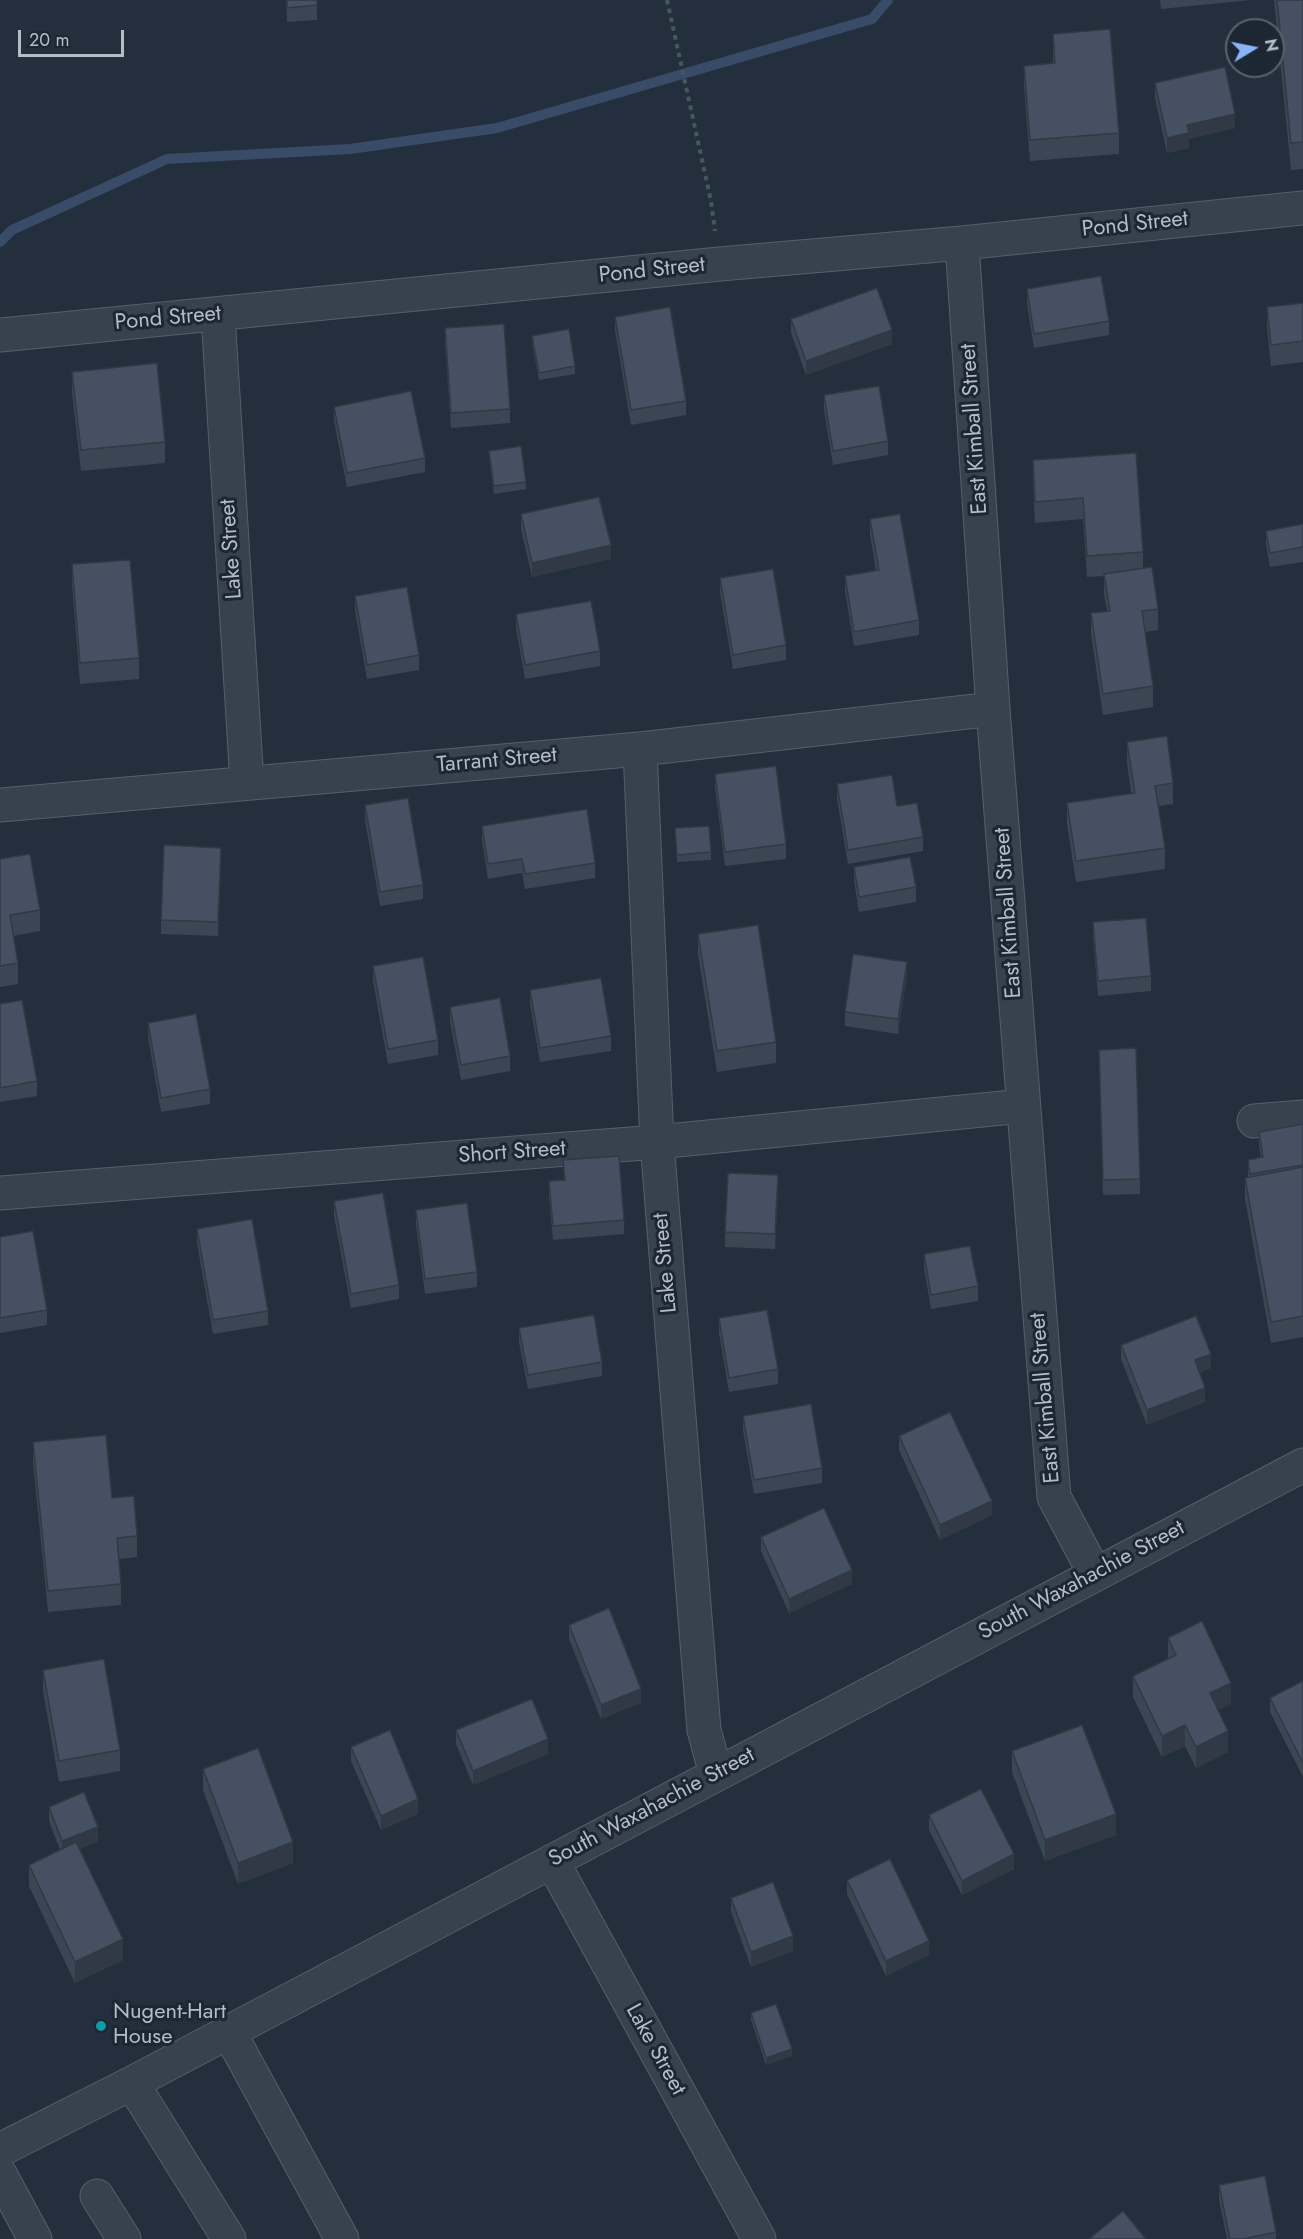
<!DOCTYPE html>
<html>
<head>
<meta charset="utf-8">
<style>
	body { margin:0 }
	#map { position:relative; width:1303px; height:2239px; overflow:hidden; background:#242f3e; font-family:Jost,sans-serif }
	canvas { display:block }
	.north { position:absolute; left:1225px; top:18px; width:60px; height:60px; box-sizing:border-box; background:#1d2633; border:2px solid #59626f; border-radius:50%; rotate:80deg; font-size:16px; font-weight:700; line-height:24px; text-align:center; color:#b4bcc9 }
	.north::after { content:''; display:block; margin:auto; width:21px; height:27px; background:#8ab4f8; clip-path:polygon(50% 0,100% 100%,50% 72%,0 100%) }
	.scale { position:absolute; left:18px; top:30px; width:106px; height:27px; box-sizing:border-box; border:3px solid #b4bcc9; border-top:0; padding-left:8px; font-size:18px; line-height:21px; white-space:nowrap; color:#b4bcc9; -webkit-text-stroke:4px #1d2633; paint-order:stroke }
</style>
</head>
<body>
<div id="map">
<canvas width="1303" height="2239"></canvas>
<div class="north">N</div>
<div class="scale">20 m</div>
</div>
<script>
const c = document.querySelector('canvas').getContext('2d');
c.lineJoin = 'round';
function trace(path, color, width, dash) { c.strokeStyle = color; c.lineWidth = width; c.lineCap = dash ? 'butt' : 'round'; c.setLineDash(dash || []); c.stroke(path); }
function fillPath(path, color) { c.fillStyle = color; c.fill(path, 'evenodd'); }
function drawText(font, color, halo, rows, align = 'center') {
  c.font = font + ' Jost,sans-serif'; c.lineWidth = 6; c.setLineDash([]); c.textBaseline = 'middle'; c.strokeStyle = halo; c.fillStyle = color; for (const [text, x, y, turn = 0] of rows) {
    c.save(); c.translate(x, y); c.rotate((+turn || 0) * Math.PI / 180); c.textAlign = isNaN(turn) ? turn : align; if (halo) c.strokeText(text, 0, 0); c.fillText(text, 0, 0); c.restore();
  }
}
const stream = new Path2D(`
	M0 242 12 230 167 159 350 149 497 128 872 19 888 0`);
const path = new Path2D(`
	M667 0 711 201 715 231`);
const minor = new Path2D(`
	M962 243 993 709 1054 1497 1095 1574
	M218 315 247 783
	M0 335 720 264 962 243 1303 208
	M640 749 657 1142 704 1730 716 1774
	M0 805 640 749 993 709
	M1254 1121 1303 1117
	M0 1193 657 1142 1023 1106
	M552 1861 759 2239
	M229 2032 342 2239
	M132 2083 229 2239
	M0 2150 132 2083 1303 1465
	M0 2174 35 2239
	M97 2196 124 2239`);
const wall = new Path2D(`
	M286 0H317V20L287 22Z
	M1160 0H1251L1161 9Z
	M1274 0H1303V169L1291 170Z
	M1053 34 1119 133V154L1030 161 1024 87V66L1053 64Z
	M1155 83 1235 128 1189 139V148L1167 153 1155 98Z
	M1027 289 1109 321V335L1034 348 1027 304Z
	M1303 303V362L1271 366 1267 328V307Z
	M615 317 686 401V415L631 425 615 331Z
	M791 319 892 344 806 375 791 333Z
	M445 328 510 409V423L451 428 445 343Z
	M532 336 575 366V374L539 380 532 343Z
	M72 372 165 442V463L81 471 72 393Z
	M824 395 888 441V455L833 465 824 410Z
	M334 407 425 458V472L347 487 334 421Z
	M489 451 526 482V489L494 494 489 458Z
	M1136 453 1143 552V568L1158 609V630L1145 632 1153 686V707L1103 715 1091 634V613L1107 611 1104 595V576L1087 577 1083 519 1035 523 1033 481V460Z
	M521 514 611 559 532 577 521 529Z
	M870 519 919 620V635L854 646 845 591V576L876 571 870 534Z
	M1303 524V562L1270 567 1266 545V531Z
	M72 564 139 658V679L80 684 72 585Z
	M720 578 786 645V660L733 669 720 593Z
	M355 596 419 655V670L367 679 355 611Z
	M516 614 600 651V666L525 679 516 628Z
	M1127 742 1173 783V804L1158 806 1165 848V869L1076 882 1067 824V803L1131 793 1127 763Z
	M715 774 786 844V859L725 866 715 788Z
	M837 784 897 806 923 837V851L848 864 837 799Z
	M365 805 423 885V899L380 906 365 820Z
	M482 826 595 863V878L525 889 522 873 488 879 482 840Z
	M675 828 711 852V860L677 862Z
	M0 859 40 910V931L13 936 18 963V984L0 987Z
	M221 862 218 936 161 934V920Z
	M854 867 916 887V902L859 912 854 881Z
	M1093 922 1151 976V991L1098 996 1093 937Z
	M698 934 776 1042V1063L717 1072 698 955Z
	M373 966 438 1040V1055L388 1064 373 981Z
	M907 976 898 1034 845 1026V1012Z
	M530 990 611 1036V1051L540 1062 530 1004Z
	M0 1004 37 1081V1096L0 1102Z
	M450 1007 510 1056V1071L461 1080 450 1022Z
	M148 1023 210 1089V1104L161 1112 148 1037Z
	M1099 1064 1140 1179V1194L1103 1195Z
	M1303 1124V1337L1271 1343 1245 1199V1178H1248V1160L1261 1157 1259 1146V1132Z
	M563 1160 624 1220V1234L553 1240 549 1196V1181L564 1180Z
	M778 1190 775 1249 725 1247V1232Z
	M334 1201 399 1285V1299L351 1308 334 1216Z
	M416 1210 477 1272V1287L425 1294 416 1225Z
	M197 1229 268 1311V1325L213 1334 197 1243Z
	M0 1237 47 1310V1325L0 1333Z
	M924 1254 978 1286V1301L931 1309 924 1268Z
	M719 1318 778 1369V1384L729 1392 719 1333Z
	M519 1328 602 1362V1376L528 1389 519 1342Z
	M1121 1345 1211 1368 1199 1373 1205 1402 1147 1425 1121 1359Z
	M743 1416 822 1468V1483L754 1494 743 1430Z
	M899 1436 992 1515 940 1540 899 1450Z
	M33 1442 112 1498 137 1536V1557L119 1559 121 1584V1605L48 1612 33 1463Z
	M761 1537 852 1584 789 1613 761 1551Z
	M569 1625 641 1703 601 1719 569 1639Z
	M1168 1638 1231 1704 1218 1710 1228 1752 1196 1768 1185 1746 1162 1757 1133 1697V1676L1168 1659Z
	M43 1670 120 1750V1771L59 1782 43 1691Z
	M1303 1681V1777L1270 1712V1698Z
	M456 1730 548 1754 473 1785 456 1744Z
	M351 1747 418 1814 381 1830 351 1761Z
	M1012 1751 1116 1835 1045 1861 1012 1772Z
	M203 1769 293 1863 238 1884 203 1790Z
	M49 1807 98 1841 80 1849 123 1960 75 1983 29 1886V1865L60 1850 49 1821Z
	M929 1815 1014 1869 962 1895 929 1830Z
	M847 1880 929 1955 886 1976 847 1894Z
	M731 1898 793 1951 751 1967 731 1912Z
	M751 2013 792 2056 766 2065 751 2020Z
	M1219 2185 1276 2232V2239H1227L1219 2200Z`);
const shadedWall = new Path2D(`
	M1235 114V128L1189 139V148L1167 153V138L1187 125Z
	M892 330V344L806 375V361Z
	M611 545V559L532 577V563Z
	M221 848V862L218 936V922Z
	M907 962V976L898 1034V1019Z
	M778 1175V1190L775 1249V1234Z
	M1211 1354V1368L1195 1375V1360Z
	M1205 1388V1402L1147 1425V1410Z
	M992 1501V1515L940 1540V1525Z
	M852 1570V1584L789 1613V1599Z
	M1231 1683V1704L1210 1714V1693Z
	M641 1689V1703L601 1719V1705Z
	M1185 1725V1746L1162 1757V1736Z
	M1228 1731V1752L1196 1768V1747Z
	M548 1739V1754L473 1785V1771Z
	M418 1799V1814L381 1830V1816Z
	M1116 1814V1835L1045 1861V1840Z
	M98 1827V1841L62 1856V1841Z
	M293 1842V1863L238 1884V1863Z
	M1014 1854V1869L962 1895V1881Z
	M793 1936V1951L751 1967V1952Z
	M123 1939V1960L75 1983V1962Z
	M929 1941V1955L886 1976V1961Z
	M792 2049V2056L766 2065V2058Z`);
const building = new Path2D(`
	M287 0H317V5L287 8Z
	M1277 0H1303V142L1291 143Z
	M1110 29 1119 133 1030 140 1024 66 1055 63 1053 34Z
	M1225 67 1235 114 1187 125 1189 133 1167 138 1155 83Z
	M1101 276 1109 321 1034 334 1027 289Z
	M877 288 892 330 806 361 791 319Z
	M1303 303V341L1271 345 1267 307Z
	M670 307 686 401 631 410 615 317Z
	M504 324 510 409 451 413 445 328Z
	M569 329 575 366 539 373 532 336Z
	M157 363 165 442 81 450 72 372Z
	M879 386 888 441 833 451 824 395Z
	M411 391 425 458 347 473 334 407Z
	M521 446 526 482 494 486 489 451Z
	M1136 453 1143 552 1087 556 1083 498 1035 502 1033 460Z
	M599 497 611 545 532 563 521 514Z
	M900 514 919 620 854 632 845 576 879 570 870 519Z
	M1303 524V547L1270 553 1266 531Z
	M130 560 139 658 80 663 72 564Z
	M1152 567 1158 609 1142 611 1153 686 1103 694 1091 613 1110 611 1104 574Z
	M773 569 786 645 733 655 720 578Z
	M407 587 419 655 367 665 355 596Z
	M591 601 600 651 525 665 516 614Z
	M1167 736 1173 783 1155 786 1165 848 1076 861 1067 803 1135 793 1127 742Z
	M776 766 786 844 725 852 715 774Z
	M892 775 897 806 917 803 923 837 848 850 837 784Z
	M408 798 423 885 380 892 365 805Z
	M587 809 595 863 525 874 522 859 488 864 482 826Z
	M709 826 711 852 677 855 675 828Z
	M164 845 221 848 218 922 161 920Z
	M30 854 40 910 10 915 18 963 0 966V859Z
	M910 857 916 887 859 897 854 867Z
	M1146 918 1151 976 1098 981 1093 922Z
	M758 925 776 1042 717 1051 698 934Z
	M853 954 907 962 898 1019 845 1012Z
	M423 957 438 1040 388 1049 373 966Z
	M601 978 611 1036 540 1048 530 990Z
	M500 998 510 1056 461 1065 450 1007Z
	M22 1000 37 1081 0 1088V1004Z
	M196 1014 210 1089 161 1098 148 1023Z
	M1136 1048 1140 1179 1103 1180 1099 1050Z
	M1303 1124V1165L1250 1174 1248 1160 1263 1157 1259 1132Z
	M619 1156 624 1220 553 1226 549 1181 565 1180 563 1160Z
	M1303 1167V1316L1271 1322 1245 1178Z
	M728 1173 778 1175 775 1234 725 1232Z
	M383 1193 399 1285 351 1294 334 1201Z
	M467 1203 477 1272 425 1279 416 1210Z
	M252 1219 268 1311 213 1320 197 1229Z
	M33 1231 47 1310 0 1318V1237Z
	M970 1246 978 1286 931 1295 924 1254Z
	M767 1310 778 1369 729 1378 719 1318Z
	M594 1315 602 1362 528 1375 519 1328Z
	M1196 1316 1211 1354 1195 1360 1205 1388 1147 1410 1121 1345Z
	M811 1404 822 1468 754 1480 743 1416Z
	M950 1412 992 1501 940 1525 899 1436Z
	M106 1435 112 1498 134 1496 137 1536 117 1538 121 1584 48 1591 33 1442Z
	M824 1508 852 1570 789 1599 761 1537Z
	M609 1608 641 1689 601 1705 569 1625Z
	M1202 1621 1231 1683 1210 1693 1228 1731 1196 1747 1185 1725 1162 1736 1133 1676 1176 1655 1168 1638Z
	M104 1659 120 1750 59 1761 43 1670Z
	M1303 1681V1763L1270 1698Z
	M532 1699 548 1739 473 1771 456 1730Z
	M1082 1725 1116 1814 1045 1840 1012 1751Z
	M390 1730 418 1799 381 1816 351 1747Z
	M258 1748 293 1842 238 1863 203 1769Z
	M981 1789 1014 1854 962 1881 929 1815Z
	M84 1792 98 1827 62 1841 49 1807Z
	M76 1842 123 1939 75 1962 29 1865Z
	M890 1859 929 1941 886 1961 847 1880Z
	M773 1882 793 1936 751 1952 731 1898Z
	M776 2004 792 2049 766 2058 751 2013Z
	M1265 2176 1276 2232 1243 2239H1230L1219 2185Z
	M1123 2211 1146 2239H1089Z`);
const markers = [
	[101,2026,6,"#0f9aa8"]
];
const streetNames = [
	["Pond Street",1135,225,-6],
	["Pond Street",652,271,-6],
	["Pond Street",168,319,-5],
	["East Kimball Street",975,429,-94],
	["Lake Street",232,549,-94],
	["Tarrant Street",497,761,-5],
	["East Kimball Street",1009,913,-94],
	["Short Street",512,1153,-4],
	["Lake Street",666,1263,-95],
	["East Kimball Street",1046,1398,-95],
	["South Waxahachie Street",1082,1581,-28],
	["South Waxahachie Street",652,1808,-28],
	["Lake Street",655,2050,61]
];
const poiNames = [
	["Nugent-Hart",113,2013],
	["House",113,2038]
];
trace(stream, '#394c67', 10);
trace(minor, '#565f6c', 35);
trace(path, '#44595c', 4, [4.5, 4.5]);
trace(minor, '#38414e', 33);
fillPath(wall, '#3b4654');
fillPath(shadedWall, '#303945');
fillPath(building, '#455162');
trace(building, '#303945', 1.5);
for (const [x, y, r, color] of markers) { const dot = new Path2D(); dot.arc(x, y, r, 0, 2 * Math.PI); c.fillStyle = color; c.fill(dot); trace(dot, '#1d2633', 2); }
drawText('22px', '#b4bcc9', '#1d2633', streetNames);
drawText('22px', '#b4bcc9', '#1d2633', poiNames, 'left');
</script>
</body>
</html>
